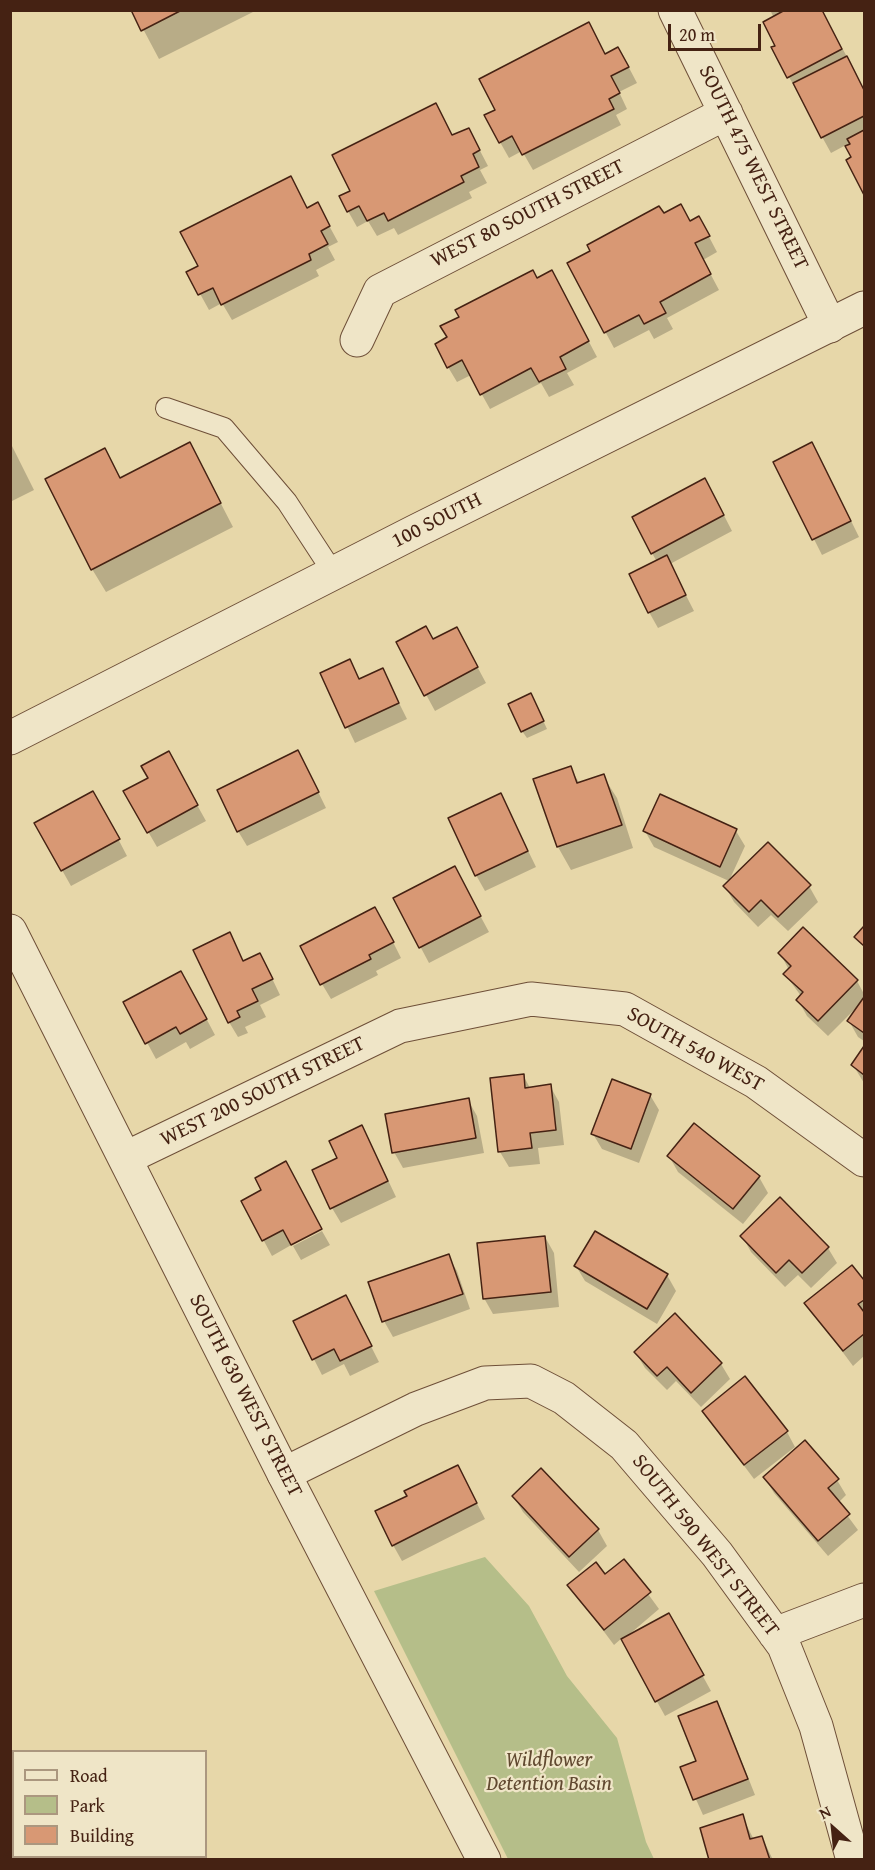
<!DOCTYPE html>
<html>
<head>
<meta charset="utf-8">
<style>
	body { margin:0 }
	#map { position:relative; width:875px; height:1870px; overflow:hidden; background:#e7d7a9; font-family:"Gentium Book Plus",serif }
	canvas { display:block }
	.frame { position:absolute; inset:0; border:12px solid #452213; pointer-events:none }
	.legend { position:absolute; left:12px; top:1750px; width:195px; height:108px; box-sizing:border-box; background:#efe5c7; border:2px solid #ab977f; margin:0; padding:8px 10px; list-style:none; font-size:18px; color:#452213 }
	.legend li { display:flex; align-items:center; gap:12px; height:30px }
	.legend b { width:30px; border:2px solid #ab977f }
	.north { position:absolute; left:803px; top:1798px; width:60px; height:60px; -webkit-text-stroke:4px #efe5c7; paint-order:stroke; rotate:333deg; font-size:16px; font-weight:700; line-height:24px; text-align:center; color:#452213 }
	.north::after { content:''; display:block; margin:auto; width:21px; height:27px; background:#452213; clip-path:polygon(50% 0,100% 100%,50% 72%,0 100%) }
	.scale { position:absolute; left:668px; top:24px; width:93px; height:27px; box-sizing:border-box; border:3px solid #452213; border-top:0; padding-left:8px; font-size:18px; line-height:21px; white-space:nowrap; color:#452213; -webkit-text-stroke:4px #efe5c7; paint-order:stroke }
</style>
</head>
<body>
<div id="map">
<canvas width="875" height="1870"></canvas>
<div class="frame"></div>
<ul class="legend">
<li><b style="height:8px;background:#efe5c7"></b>Road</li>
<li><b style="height:16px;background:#b5be89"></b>Park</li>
<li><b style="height:16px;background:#d89874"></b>Building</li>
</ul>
<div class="north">N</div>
<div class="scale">20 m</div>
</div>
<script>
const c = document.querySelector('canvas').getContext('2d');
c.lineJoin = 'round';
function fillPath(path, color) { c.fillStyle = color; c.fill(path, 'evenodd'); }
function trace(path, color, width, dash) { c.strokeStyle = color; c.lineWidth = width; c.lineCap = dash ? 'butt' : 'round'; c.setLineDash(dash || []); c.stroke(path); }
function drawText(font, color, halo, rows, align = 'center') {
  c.font = font + ' "Gentium Book Plus",serif'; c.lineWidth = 4.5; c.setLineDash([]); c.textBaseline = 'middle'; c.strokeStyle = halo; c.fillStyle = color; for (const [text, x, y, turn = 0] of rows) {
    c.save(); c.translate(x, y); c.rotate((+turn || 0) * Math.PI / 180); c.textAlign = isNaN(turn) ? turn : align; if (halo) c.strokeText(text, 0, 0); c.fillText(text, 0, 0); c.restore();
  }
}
const green = new Path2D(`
	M485 1557 529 1606 567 1676 617 1738 646 1842 654 1859H508L374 1591Z`);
const shadow = new Path2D(`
	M133 10H257L159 59Z
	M770 10H821L856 73 864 91V192L848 160 853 158 846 145 831 153 789 77 777 46 774 18Z
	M605 55 627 64 637 83 619 92 627 109 616 115 621 125 533 170 522 151 509 158 500 142Z
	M477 145 488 166 480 170 487 183 469 192 472 198 398 235 394 228 377 236 368 221 357 227 348 211Z
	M307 209 326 220 338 242 328 247 335 260 316 270 319 276 232 320 222 303 209 310 188 272Z
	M663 215 690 222 707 233 717 252 703 260 719 290 667 318 673 329 654 339 649 330 614 348 569 264Z
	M536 280 560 287 597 357 567 373 574 385 549 397 541 383 490 409 471 375 457 382 448 367Z
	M10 442 34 490 10 502Z
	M190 444 233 527 106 592 92 569 105 450 121 479Z
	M821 460 859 537 822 555 775 462Z
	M714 496 732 531 670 564 694 611 658 628 649 612 657 562 652 553Z
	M433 641 465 644 486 683 435 711 398 643Z
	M349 661 360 680 382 669 407 719 355 743 322 674Z
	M535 703 547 729 527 738 522 731Z
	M306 767 326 808 247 846 238 831Z
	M570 768 580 784 603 776 617 798 633 848 571 870 558 847 535 780Z
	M177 769 206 821 157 847 125 792Z
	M501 795 536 867 485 891 476 875Z
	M102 808 127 856 71 886 36 824Z
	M645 831H736L745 846 729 881 654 847Z
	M463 884 489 932 429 963 395 899Z
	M725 886H809L818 902 788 931 771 915 758 927 734 902Z
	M384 924 401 958 376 971 378 975 331 999 322 984Z
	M229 934 244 962 268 970 280 995 260 1005 266 1017 245 1027 248 1033 238 1037 229 1022Z
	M780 953 857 981 864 994V1041L858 1037 849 1021 862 1002 828 1036 807 1016 798 1000 801 996 785 974 789 970Z
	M190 988 215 1035 190 1049 186 1042 156 1059 125 1002Z
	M864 1049V1083L853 1065Z
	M523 1075 530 1088 550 1086 559 1102 564 1145 538 1148 540 1164 509 1167 500 1152Z
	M650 1095 659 1110 639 1163 602 1149 593 1134Z
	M468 1100 477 1116 484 1153 403 1168 394 1152Z
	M370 1142 396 1197 341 1223 332 1208Z
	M669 1156 759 1177 768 1193 743 1224 678 1172Z
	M243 1202 321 1228 272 1256Z
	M322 1231 330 1245 301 1260 293 1246Z
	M742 1236 828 1248 837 1263 811 1288 798 1275 785 1287 751 1252Z
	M545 1237 554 1253 559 1307 493 1314 484 1298Z
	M448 1256 457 1271 470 1309 393 1337 384 1321Z
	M576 1266 667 1275 676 1291 657 1324 585 1281Z
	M852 1267 864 1283V1356L853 1366 806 1303Z
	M346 1297 379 1362 350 1376 344 1364 322 1375 295 1322Z
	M636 1353 721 1364 730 1379 701 1407 676 1381 667 1390 645 1368Z
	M703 1411 787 1432 795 1447 754 1479Z
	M458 1467 485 1519 402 1561 393 1545 409 1497Z
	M541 1470 598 1530 607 1546 579 1572 523 1512 514 1497Z
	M765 1478 837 1480 846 1495 838 1503 858 1530 828 1556 774 1493Z
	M624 1561 659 1609 625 1638 669 1615 711 1691 665 1716 622 1638 614 1645 569 1585 605 1576Z
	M716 1703 725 1719 755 1795 703 1815 682 1768 698 1762Z
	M742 1816 754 1840 762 1837 773 1860H711Z`);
const building = new Path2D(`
	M131 10H182L141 31Z
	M785 10H822L842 49 787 78 771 47 775 46 763 22Z
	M589 22 605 54 618 47 629 67 611 76 620 93 609 99 614 109 522 155 512 136 499 143 484 115 495 110 479 79Z
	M847 56 864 90V116L821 138 793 83Z
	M436 103 452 135 469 128 480 150 473 154 479 167 461 176 464 182 388 221 384 213 367 221 359 206 347 212 339 196 350 191 332 155Z
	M864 130V195L846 160 851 157 845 146 850 144 847 139Z
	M291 176 307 208 318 202 330 226 321 231 328 244 309 254 311 260 221 305 213 288 198 295 186 272 198 266 180 232Z
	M681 204 690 221 699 216 710 236 695 243 711 274 660 302 666 313 644 324 639 315 604 333 567 263 590 251 587 245 659 206 664 213Z
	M533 270 537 278 552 270 589 341 560 357 566 369 539 382 531 368 480 395 462 360 447 368 435 344 447 337 440 326 459 317 455 310Z
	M190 442 221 503 91 570 45 479 105 448 120 478Z
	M812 442 851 521 812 540 773 462Z
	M705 478 724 515 651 554 632 517Z
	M667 555 686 595 648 613 629 574Z
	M426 626 433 639 457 627 478 667 424 696 396 642Z
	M350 659 359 679 383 668 399 703 345 728 320 673Z
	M531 693 544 721 521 732 508 704Z
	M298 750 319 792 237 832 217 790Z
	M169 751 198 805 147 833 123 791 148 778 141 766Z
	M571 766 577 783 604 774 622 825 557 847 533 779Z
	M93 791 120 839 61 871 34 823Z
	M501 793 528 851 475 876 448 818Z
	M660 794 737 829 720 867 643 831Z
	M768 842 811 885 778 917 761 900 749 912 723 886Z
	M455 866 481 916 419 948 393 898Z
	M375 907 394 942 369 955 371 959 320 985 300 946Z
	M864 926V946L854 937Z
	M803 927 858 980 818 1021 796 1000 803 992 783 974 791 966 778 953Z
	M230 932 243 961 260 953 273 979 252 989 258 1001 237 1011 240 1017 228 1023 193 950Z
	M181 971 207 1019 180 1034 176 1027 145 1044 123 1002Z
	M864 997V1033L847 1021Z
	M864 1046V1075L851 1065Z
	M524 1074 525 1088 551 1084 556 1130 530 1133 532 1148 498 1152 490 1078Z
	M612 1079 651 1094 631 1149 591 1134Z
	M469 1098 476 1138 392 1153 385 1114Z
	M694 1123 760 1176 733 1209 667 1156Z
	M362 1125 388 1181 330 1209 312 1170 337 1158 329 1141Z
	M286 1161 322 1229 291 1245 283 1230 262 1241 241 1201 261 1190 255 1178Z
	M780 1197 829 1247 802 1273 789 1260 776 1273 740 1236Z
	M595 1231 668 1274 647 1309 574 1266Z
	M545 1236 551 1292 483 1299 477 1243Z
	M449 1254 463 1294 382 1322 368 1282Z
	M852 1265 864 1280V1300L858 1304 864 1312V1334L843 1351 804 1303Z
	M346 1295 372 1346 340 1361 334 1349 312 1360 293 1321Z
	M675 1313 722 1363 691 1393 667 1367 657 1376 634 1352Z
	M745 1376 788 1431 744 1465 702 1411Z
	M805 1440 839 1479 828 1488 850 1514 818 1541 763 1477Z
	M458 1465 477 1503 392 1546 375 1511 407 1496 404 1491Z
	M541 1468 599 1529 569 1557 512 1496Z
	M624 1559 651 1592 604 1630 567 1585 596 1562 605 1574Z
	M669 1613 704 1675 655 1702 621 1639Z
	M717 1701 748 1779 693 1800 680 1767 696 1761 678 1716Z
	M743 1814 750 1839 762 1836 770 1860H709L700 1828Z`);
const service = new Path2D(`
	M166 408 224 428 287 502 334 574`);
const minor = new Path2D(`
	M675 10 830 326
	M357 340 380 291 726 113
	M126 1158 400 1026 531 999 625 1009 756 1082 864 1160
	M284 1474 416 1409 485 1383 531 1381 564 1398 624 1445 717 1554 784 1646 816 1726 853 1860
	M775 1634 864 1600`);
const tertiary = new Path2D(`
	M10 738 416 531 864 308
	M10 931 284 1474 484 1860`);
const streetNames = [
	["SOUTH 475 WEST STREET",753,168,64],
	["WEST 80 SOUTH STREET",528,214,-27],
	["100 SOUTH",437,521,-27],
	["SOUTH 540 WEST",695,1050,29],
	["WEST 200 SOUTH STREET",263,1092,-26],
	["SOUTH 630 WEST STREET",245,1396,63],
	["SOUTH 590 WEST STREET",705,1546,52]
];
const parkNames = [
	["Wildflower",549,1761],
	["Detention Basin",549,1785]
];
fillPath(green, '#b5be89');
fillPath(shadow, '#0003');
fillPath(building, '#d89874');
trace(building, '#452213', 1.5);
trace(service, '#6e4f38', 22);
trace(minor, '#6e4f38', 35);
trace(tertiary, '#6e4f38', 35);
trace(service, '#efe5c7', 20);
trace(minor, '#efe5c7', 33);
trace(tertiary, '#efe5c7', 33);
drawText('21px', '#452213', '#efe5c7', streetNames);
drawText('italic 21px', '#614930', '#efe5c7', parkNames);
</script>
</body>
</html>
